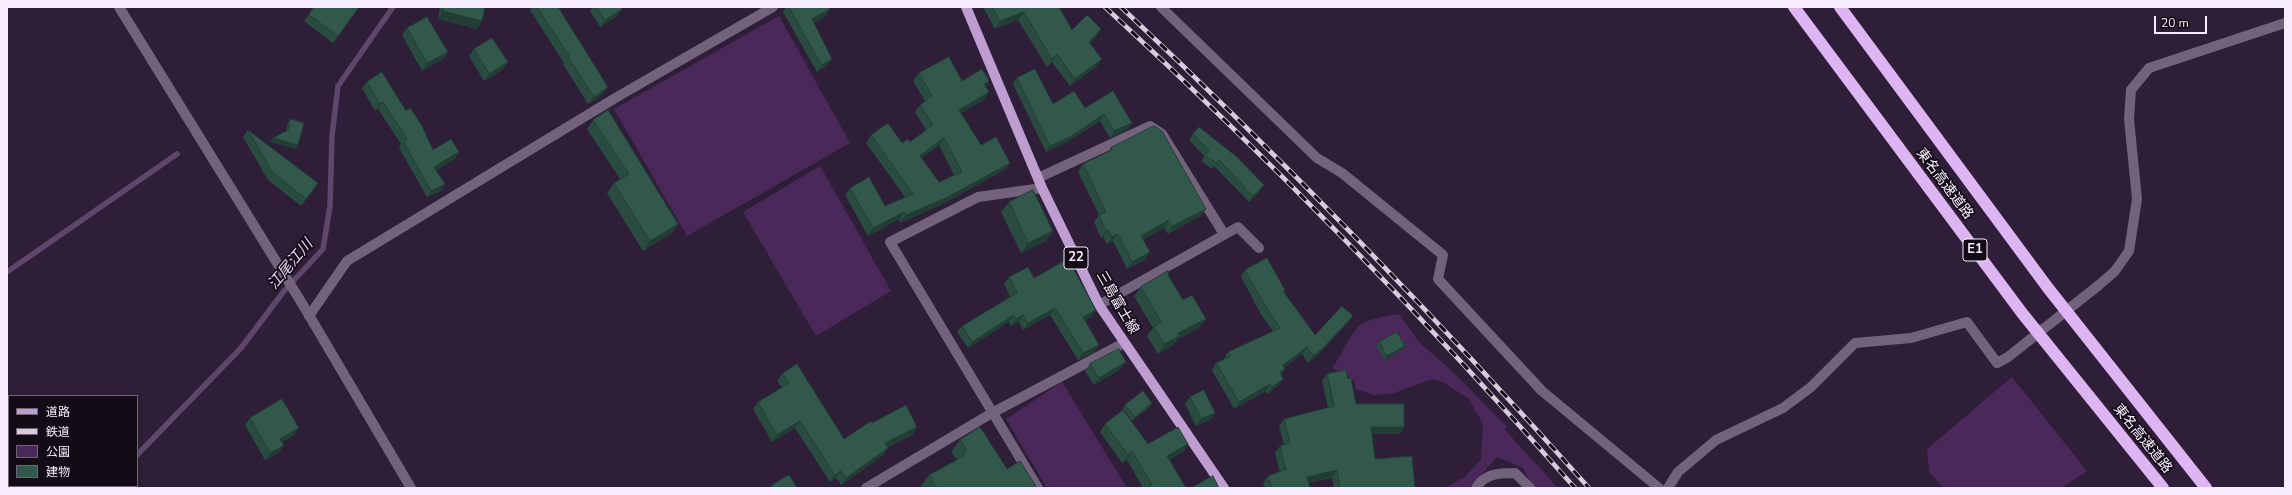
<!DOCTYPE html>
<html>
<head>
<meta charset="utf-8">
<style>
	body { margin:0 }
	#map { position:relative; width:2292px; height:495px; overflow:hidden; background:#2f1e37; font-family:"Nunito Sans","Noto Sans JP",sans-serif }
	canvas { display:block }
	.frame { position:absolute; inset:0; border:8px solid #f7ecfd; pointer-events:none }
	.legend { position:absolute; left:8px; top:395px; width:130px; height:92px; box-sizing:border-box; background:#130c17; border:1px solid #6e6673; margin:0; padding:5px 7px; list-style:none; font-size:12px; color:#f7ecfd }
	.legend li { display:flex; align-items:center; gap:8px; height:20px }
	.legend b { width:20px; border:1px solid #6e6673 }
	.scale { position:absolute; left:2154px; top:16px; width:53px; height:18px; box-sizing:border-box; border:2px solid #f7ecfd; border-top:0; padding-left:5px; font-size:12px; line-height:14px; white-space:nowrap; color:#f7ecfd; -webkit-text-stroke:3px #130c17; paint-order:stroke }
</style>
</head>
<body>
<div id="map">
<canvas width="2292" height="495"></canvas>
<div class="frame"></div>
<ul class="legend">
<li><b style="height:5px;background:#be9dd0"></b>道路</li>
<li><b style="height:5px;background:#d7cbdd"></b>鉄道</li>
<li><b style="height:11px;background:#4a295a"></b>公園</li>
<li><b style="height:11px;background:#31584b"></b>建物</li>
</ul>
<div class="scale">20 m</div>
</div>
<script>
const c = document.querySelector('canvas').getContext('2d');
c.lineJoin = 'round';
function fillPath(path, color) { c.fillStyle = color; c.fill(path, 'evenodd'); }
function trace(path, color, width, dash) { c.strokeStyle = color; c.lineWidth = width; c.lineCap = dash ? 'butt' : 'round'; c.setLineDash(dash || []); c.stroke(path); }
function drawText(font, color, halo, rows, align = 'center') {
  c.font = font + ' "Nunito Sans","Noto Sans JP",sans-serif'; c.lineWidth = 3.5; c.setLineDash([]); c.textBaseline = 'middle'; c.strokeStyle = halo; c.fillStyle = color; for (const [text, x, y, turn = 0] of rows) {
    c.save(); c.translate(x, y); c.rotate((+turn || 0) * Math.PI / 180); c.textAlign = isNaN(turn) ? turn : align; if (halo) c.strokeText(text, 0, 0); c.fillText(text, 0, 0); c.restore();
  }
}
const green = new Path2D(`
	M779 16 850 143 687 236 614 109Z
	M820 166 891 291 816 336 743 212Z
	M1399 314 1419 342 1456 375 1507 427 1505 430 1558 488H1533L1523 468 1497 457 1469 488H1445L1465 477 1481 459 1483 424 1469 399 1443 382 1432 379 1394 393 1374 395 1355 389V381L1332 368C1342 355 1347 340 1357 328 1364 319 1388 316 1399 314Z
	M2012 377 2087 471 2061 488H1943L1929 471 1927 449Z
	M1062 382 1127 488H1047L1006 419Z`);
const stream = new Path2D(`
	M7 272 177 154
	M137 455 241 348 284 291 323 249 330 206 332 136 338 86 393 7
	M105 488 107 486`);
const minor = new Path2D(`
	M119 7 303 305 411 488
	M1161 7 1317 158 1342 173 1443 255 1438 279 1542 391 1659 488
	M1038 178 1150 126 1162 134 1224 234
	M1099 305 1238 227 1259 248
	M309 316 347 261 617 97 773 7
	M866 488 992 413 1124 343
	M1038 488 890 242 978 197 1042 188
	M1476 488C1485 473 1500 473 1515 473L1530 488
	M1668 488 1678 472 1716 440 1783 408 1811 387 1855 343 1911 338 1967 322 1997 363 2008 357 2099 285 2115 271 2129 251 2137 199 2129 119 2131 90 2149 68 2285 23`);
const major = new Path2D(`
	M966 7 1042 188 1099 305 1224 488`);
const highway = new Path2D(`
	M1794 7 2022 313 2163 488
	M1840 7 2048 288 2206 488`);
const rail = new Path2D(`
	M1105 7C1269 158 1427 320 1575 488
	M1121 7C1284 160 1440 321 1589 488`);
const wall = new Path2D(`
	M314 7H359L333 43 304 21Z
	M440 7H485L482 21 477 29 438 19Z
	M532 7H558L603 94 588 104 563 64 564 63 530 10Z
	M593 7H621L617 16 600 27 590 11Z
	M786 7H829L830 9 825 16 814 23 827 66 817 72 783 12Z
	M983 7H1059L1072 30 1101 29 1096 37 1090 43 1096 67 1070 86 1052 62 1047 67 1018 20 995 29Z
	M407 28 448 52 443 59 422 71 402 35Z
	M474 49 508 62 502 70 484 81 469 56Z
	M919 73 962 81H989L985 87 984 100 961 113 981 145 1010 163 1004 170 943 204 900 223 899 219 868 236 845 195 850 188 885 206 905 197 866 143 871 135 902 143 910 142 926 130 915 112 920 105 925 101 913 81ZM939 145 954 175 939 182 922 158Z
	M1017 78 1053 104 1085 108 1113 91 1128 129 1110 138 1100 121 1065 143 1046 152 1013 84Z
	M367 82 406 111 433 150 455 159 436 170 441 191 427 197 399 148 401 144 378 109 375 111 362 88Z
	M290 119 296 149 270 142 273 138 286 131 288 123Z
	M593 120 678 224 672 233 643 251 607 193 614 183 620 179 587 129Z
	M248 130 313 190 301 206 268 180 243 137Z
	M1193 134 1260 191 1249 202 1214 166 1212 169 1201 161 1204 156 1189 140Z
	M1111 148 1201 216 1168 234 1164 228 1143 239 1150 252 1145 260 1127 269 1113 241 1107 244 1103 237 1101 238 1094 222 1099 215 1078 172 1083 164 1108 152Z
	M1009 202 1053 231 1046 241 1021 253 1001 212Z
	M1245 270 1285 290 1284 292 1315 335 1353 316 1348 322 1318 355 1308 363 1302 354 1284 368 1285 369 1281 374 1283 379 1278 386 1267 394 1266 391 1234 409 1212 370 1216 363 1224 359 1228 352 1273 331 1262 316 1241 277Z
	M1168 275 1199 328 1177 340 1173 345 1158 354 1147 336 1153 328 1134 296 1141 287Z
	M1009 277 1034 278 1096 310 1091 317 1085 320 1094 352 1078 360 1050 315 1023 330 1019 322 1011 326 1009 322 968 348 957 332 962 326 1010 297 1004 284Z
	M1379 342 1405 346 1403 349 1385 360 1376 346Z
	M1090 364 1121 369 1094 385 1085 371Z
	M782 374 844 439 872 423 917 427 912 435 888 447V448L883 455 841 485 836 478 830 482 795 428 772 442 753 409 758 402 782 388 777 381Z
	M1327 374 1348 379 1356 404 1404 427 1399 434H1372L1375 459 1415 488H1334L1332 478 1308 483 1310 488H1265L1263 483 1268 476 1280 472 1275 453 1280 446 1284 445 1279 426 1284 419 1328 408 1322 381Z
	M1190 397 1215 413 1210 420 1196 426 1185 404Z
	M1125 405 1150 407 1132 421 1123 409Z
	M250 418 294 435 282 442 284 445 279 452 265 460 245 425Z
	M1105 424 1148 444H1188L1183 452 1169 459 1186 488H1143L1127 460 1122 463 1100 432Z
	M960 440 1007 469 1037 488H922L921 486 929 475 957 460 951 452Z`);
const shadedWall = new Path2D(`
	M622 9 617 16 600 27 605 20Z
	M830 9 825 16 807 26 812 19Z
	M443 11 482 21 477 29 438 19Z
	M1024 12 1018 20 995 29 1000 21Z
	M1101 29 1096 37 1084 50 1089 42Z
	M448 52 443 59 422 71 427 63Z
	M1057 54 1052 62 1047 67 1052 59Z
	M832 59 827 66 817 72 822 65Z
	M1102 59 1096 67 1070 86 1075 79Z
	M508 62 502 70 484 81 489 74Z
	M989 81 984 89V84Z
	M608 87 603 94 588 104 594 97Z
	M989 92 984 100 954 117 959 110Z
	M383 102 378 109 375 111 380 104Z
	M1104 114 1100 121 1065 143 1046 152 1050 146Z
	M1132 123 1128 129 1110 138 1114 131Z
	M273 138 298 145 296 149 270 142Z
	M944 138 939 145 915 163 920 156Z
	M459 152 455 159 429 174 434 167Z
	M1010 163 1004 170 943 204 900 223 906 215Z
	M445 184 441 191 427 197 431 191Z
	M1264 185 1260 191 1249 202 1253 196Z
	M1206 209 1201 216 1168 234 1172 226Z
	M904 212 899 219 868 236 873 228Z
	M1169 220 1164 228 1136 243 1141 236Z
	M678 224 672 233 643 251 650 241Z
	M1108 230 1103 237 1101 238 1106 231Z
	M1053 231 1046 241 1021 253 1028 243Z
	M1118 234 1113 241 1107 244 1112 237Z
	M1150 252 1145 260 1127 269 1132 262Z
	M1055 308 1050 315 1023 330 1028 323Z
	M1096 310 1091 317 1078 324 1083 317Z
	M1014 315 1009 322 968 348 972 342Z
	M1023 315 1019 322 1011 326 1016 319Z
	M1353 316 1348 322 1318 355 1308 363 1313 356Z
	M1206 319 1199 328 1177 340 1173 345 1158 354 1164 344 1178 333Z
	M1099 345 1094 352 1078 360 1083 353Z
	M1405 346 1403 349 1385 360 1387 356Z
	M1307 347 1302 354 1278 372 1283 365Z
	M1126 362 1121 369 1094 385 1099 378Z
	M1285 369 1280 376V372Z
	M1283 379 1278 386 1267 394 1272 387Z
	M1270 384 1266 391 1234 409 1239 402Z
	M1152 403 1150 407 1132 421 1135 417Z
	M1215 413 1210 420 1196 426 1201 419Z
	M800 421 795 428 772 442 777 435Z
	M917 427 912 435 880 451 885 443Z
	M1371 427H1404L1399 434H1366Z
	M299 428 294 435 275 446 280 439Z
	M1188 444 1183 452 1162 464 1167 456Z
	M284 445 279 452 265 460 270 453Z
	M888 448 883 455 841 485 846 478Z
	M1132 451 1127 460 1122 463 1128 455Z
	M1337 470 1332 478 1302 484 1307 477Z
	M841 471 836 478 830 482 835 475Z`);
const building = new Path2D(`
	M314 7H359L338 36 309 15Z
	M444 7H485L482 21 443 11Z
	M537 7H558L608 87 594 97 568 57 569 56Z
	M597 7H621L622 9 605 20Z
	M789 7H829L830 9 812 19 832 59 822 65Z
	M993 7H1059L1072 30 1087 15 1101 29 1089 42 1102 59 1075 79 1057 54 1052 59 1024 12 1000 21Z
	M427 17 448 52 427 63 407 28Z
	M492 38 508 62 489 74 474 49Z
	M949 57 962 81 982 69 989 81 984 84 989 92 959 110 981 145 996 137 1010 163 948 197 906 215 904 212 873 228 850 188 869 177 885 206 913 194 871 135 888 123 902 143 908 139 910 142 933 125 920 105 932 96 919 73ZM944 138 962 172 939 182 920 156Z
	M1035 69 1053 104 1074 91 1085 108 1113 91 1132 123 1114 131 1104 114 1070 137 1050 146 1017 78Z
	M382 72 406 111 410 108 421 124 433 150 451 139 459 152 434 167 445 184 431 191 403 141 407 139 383 102 380 104 367 82Z
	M608 110 678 224 650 241 614 183 629 174 593 120Z
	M290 119 304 123 298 145 273 138 288 130Z
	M1154 126 1162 131 1206 209 1172 226 1169 220 1141 236 1150 252 1132 262 1118 234 1112 237 1108 230 1106 231 1099 215 1106 212 1083 164 1112 150 1111 148Z
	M1199 127 1237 157 1264 185 1253 196 1219 160 1216 163 1205 155 1209 150 1193 134Z
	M248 130 318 183 306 199 273 173Z
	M1033 190 1053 231 1028 243 1009 202Z
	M1267 258 1285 290 1283 291 1315 335 1342 306 1353 316 1323 348 1313 356 1307 347 1283 365 1285 369 1280 372 1283 379 1272 387 1270 384 1239 402 1216 363 1231 356 1228 352 1280 328 1267 309 1245 270Z
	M1068 259 1096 310 1083 317 1099 345 1083 353 1055 308 1028 323 1023 315 1016 319 1014 315 972 342 962 326 1017 293 1009 277 1028 267 1034 278Z
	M1168 271V275L1183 300 1192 295 1206 319 1178 333 1180 336 1164 344 1154 327 1161 322 1141 287Z
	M1397 332 1405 346 1387 356 1379 342Z
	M1119 349 1126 362 1099 378 1090 364Z
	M797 364 844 439 871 421 872 423 906 405 917 427 885 443 888 448 846 478 841 471 835 475 800 421 777 435 758 402 789 383 782 374Z
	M1346 370 1348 379 1351 378 1356 404H1404V427H1371L1375 459 1412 456 1415 488H1340L1337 470 1307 477 1310 488H1272L1268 476 1286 469 1280 446 1290 443 1284 419 1334 406 1327 374Z
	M1204 390 1215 413 1201 419 1190 397Z
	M1143 391 1152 403 1135 417 1125 405Z
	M282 399 299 428 280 439 284 445 270 453 250 418Z
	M1123 410 1148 444 1178 427 1188 444 1167 456 1186 488H1147L1152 485 1132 451 1128 455 1105 424Z
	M980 427 1007 469 1020 461 1037 488H966L965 487 964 488H937L929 475 964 456 963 454 967 451 960 440Z
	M789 475 797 488H773L771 486Z
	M1213 476 1219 488H1191Z`);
const shields = [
	[1975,250,24],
	[1076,258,24]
];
const shieldNames = [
	["E1",1975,250],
	["22",1076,258]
];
const streetNames = [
	["東名高速道路",1944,184,53],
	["三島富士線",1117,303,60],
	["東名高速道路",2142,439,51]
];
const waterNames = [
	["江尾江川",291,265,-50]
];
fillPath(green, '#4a295a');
trace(stream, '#5f476b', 5.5);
trace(minor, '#72627b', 10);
trace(major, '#be9dd0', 10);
trace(highway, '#ddb5f2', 12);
trace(rail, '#d7cbdd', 4.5);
trace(rail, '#130c17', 3, [9]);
fillPath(wall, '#2a4c40');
fillPath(shadedWall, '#223e34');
fillPath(building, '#31584b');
trace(building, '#223e34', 1);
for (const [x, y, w] of shields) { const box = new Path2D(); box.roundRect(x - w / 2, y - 11, w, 22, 3); c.fillStyle = '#130c17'; c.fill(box); trace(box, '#f7ecfd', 1); }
drawText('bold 13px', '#f7ecfd', null, shieldNames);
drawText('14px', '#f7ecfd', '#130c17', streetNames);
drawText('italic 15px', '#e8d3f4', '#130c17', waterNames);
</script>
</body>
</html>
